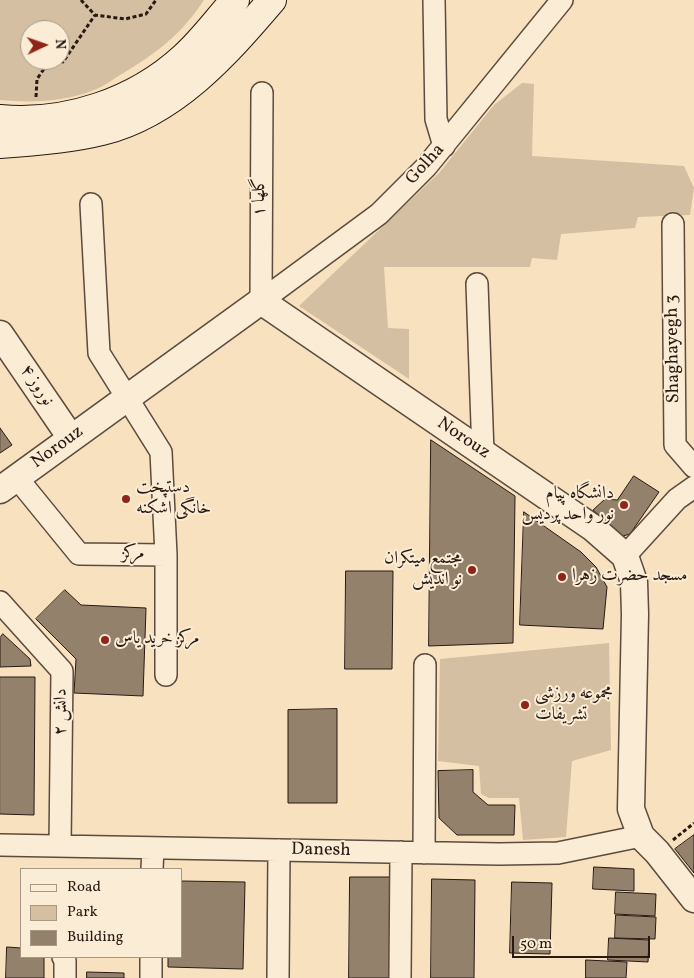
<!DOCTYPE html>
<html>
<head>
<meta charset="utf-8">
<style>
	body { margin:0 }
	#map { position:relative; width:694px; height:978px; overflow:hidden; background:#f7e1bf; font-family:Vollkorn,serif }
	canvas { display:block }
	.legend { position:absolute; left:20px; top:868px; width:162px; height:90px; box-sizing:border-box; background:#faecd5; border:1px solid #a69887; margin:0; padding:6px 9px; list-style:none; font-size:15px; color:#291913 }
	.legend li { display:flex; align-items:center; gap:10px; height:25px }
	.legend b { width:25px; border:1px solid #a69887 }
	.north { position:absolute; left:20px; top:20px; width:50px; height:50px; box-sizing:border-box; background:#faecd5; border:1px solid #a69887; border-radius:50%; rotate:87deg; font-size:14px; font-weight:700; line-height:20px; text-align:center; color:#291913 }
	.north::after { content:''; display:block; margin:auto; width:18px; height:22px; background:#8f2418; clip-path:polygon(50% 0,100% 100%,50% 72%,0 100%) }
	.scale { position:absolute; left:512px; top:936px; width:138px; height:22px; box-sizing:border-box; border:2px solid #291913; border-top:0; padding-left:6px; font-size:15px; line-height:18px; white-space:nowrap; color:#291913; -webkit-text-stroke:4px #faecd5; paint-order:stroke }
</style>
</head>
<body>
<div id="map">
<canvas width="694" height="978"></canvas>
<ul class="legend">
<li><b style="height:6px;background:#faecd5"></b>Road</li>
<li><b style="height:14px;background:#d4bfa2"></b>Park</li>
<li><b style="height:14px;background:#94816c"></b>Building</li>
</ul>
<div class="north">N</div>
<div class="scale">50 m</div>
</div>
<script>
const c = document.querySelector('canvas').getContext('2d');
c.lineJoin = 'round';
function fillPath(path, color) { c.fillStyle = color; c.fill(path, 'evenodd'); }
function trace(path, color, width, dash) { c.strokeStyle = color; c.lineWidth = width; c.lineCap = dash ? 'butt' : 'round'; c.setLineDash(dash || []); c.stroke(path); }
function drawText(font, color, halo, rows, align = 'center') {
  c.font = font + ' Vollkorn,Amiri,serif'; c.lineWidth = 4; c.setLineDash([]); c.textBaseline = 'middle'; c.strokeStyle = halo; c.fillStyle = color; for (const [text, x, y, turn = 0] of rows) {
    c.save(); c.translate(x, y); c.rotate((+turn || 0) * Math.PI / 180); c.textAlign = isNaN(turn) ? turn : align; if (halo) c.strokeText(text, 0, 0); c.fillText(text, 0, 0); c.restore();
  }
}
const green = new Path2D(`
	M0 0H204C180 36 157 53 120 75 112 80 103 87 94 90 65 102 31 103 0 100ZM30 30H60V60H30Z
	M522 83 534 84 532 156 684 166 694 188 690 215 638 217 635 228 561 234 557 260 532 258 530 267H384L388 328 409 329V379L299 306 439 173 494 105Z
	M609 643 611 750 572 761 566 837 523 840 519 798H489L481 794 479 766 438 761 440 659Z`);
const building = new Path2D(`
	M0 428 12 445 0 453Z
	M431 440 515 496 513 643 429 646Z
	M634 476 659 492 630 534 623 536 593 510 605 499 617 500Z
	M524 512 581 552 596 567 607 587 603 629 520 625Z
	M346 571H393L392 669H345Z
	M65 590 81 605 146 608 143 696 74 693 76 659 36 619Z
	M3 634 30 659 31 666 0 667V638Z
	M0 677H35L34 815 0 814Z
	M337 709V803H288V710Z
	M473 770V792L488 805H515L514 835H457L439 818 438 771Z
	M694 835V873L675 849Z
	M594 867 634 869V891L593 889Z
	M350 877H391L390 978H349Z
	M432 879 475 880 474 978H431Z
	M181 881 245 882 243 969 168 967V957H181Z
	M512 882 552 883 550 954 510 953Z
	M616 892 656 894 655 916 615 914Z
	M616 915 656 917 655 939 615 938Z
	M609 938 649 940 648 962 608 960Z
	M7 947 21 948V957H44V978H6Z
	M586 960 627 962 626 978H586Z
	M87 972 124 973V978H87Z`);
const path = new Path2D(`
	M81 0 95 15 125 19 146 14 156 0
	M60 60 63 62 95 15
	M36 97 37 79 50 60
	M673 840 694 823`);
const minor = new Path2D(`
	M434 0 436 119 444 146
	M91 204 99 353 161 452 166 555
	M673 224 675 445 694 467
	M477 284 483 453
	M261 301 379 214 426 167 562 0
	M261 301 262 93
	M17 478 79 554 166 555V675
	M625 556 677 499 694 487
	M0 602 62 671 60 846
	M0 845 499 854 558 853 641 836
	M424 853 425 665
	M152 869 153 848
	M63 957 65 960V978
	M151 978V957
	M278 978 279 850
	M400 978 401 852`);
const tertiary = new Path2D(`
	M0 334 71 438
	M0 490 261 301 593 528 625 556 634 582 635 614 631 809 641 836 657 852 694 899`);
const secondary = new Path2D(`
	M0 119C66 125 135 102 184 57 202 41 218 19 235 0
	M0 144C33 142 70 139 102 131 174 113 226 54 272 0`);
const markers = [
	[126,499,5,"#8f2418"],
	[624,505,5,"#8f2418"],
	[472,570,5,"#8f2418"],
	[562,577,5,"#8f2418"],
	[105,640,5,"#8f2418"],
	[525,705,5,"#8f2418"]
];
const streetNames = [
	["Golha",426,165,-48],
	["گلها ۱",261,197,-90],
	["Shaghayegh 3",674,349,-91],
	["نوروز ۴",36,386,56],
	["Norouz",463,439,34],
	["Norouz",58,448,-36],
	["مرکز",133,555],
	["دانش ۲",62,712,-89],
	["Danesh",321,851,1]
];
const poiNames = [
	["دستپخت",136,489],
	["خانگی اشکنه",136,510],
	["دانشگاه پیام",614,495,"right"],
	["نور واحد پردیس",614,516,"right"],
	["مجتمع میتکران",462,560,"right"],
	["نو اندیش",462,581,"right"],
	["مسجد حضرت زهرا",572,577],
	["مرکز خرید یاس",115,640],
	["مجموعه ورزشی",535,695],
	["تشریفات",535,716]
];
fillPath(green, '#d4bfa2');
fillPath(building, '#94816c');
trace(building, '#291913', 1);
trace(minor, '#5c4b3e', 24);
trace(tertiary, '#5c4b3e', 29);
trace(secondary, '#291913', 30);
trace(path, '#291913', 3, [4, 2.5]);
trace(minor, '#faecd5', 21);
trace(tertiary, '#faecd5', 26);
trace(secondary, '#faecd5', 28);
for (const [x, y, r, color] of markers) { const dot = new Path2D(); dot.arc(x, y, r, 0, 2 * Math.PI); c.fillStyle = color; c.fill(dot); trace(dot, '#faecd5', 2); }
drawText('18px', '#291913', '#faecd5', streetNames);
drawText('18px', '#291913', '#faecd5', poiNames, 'left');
</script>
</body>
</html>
